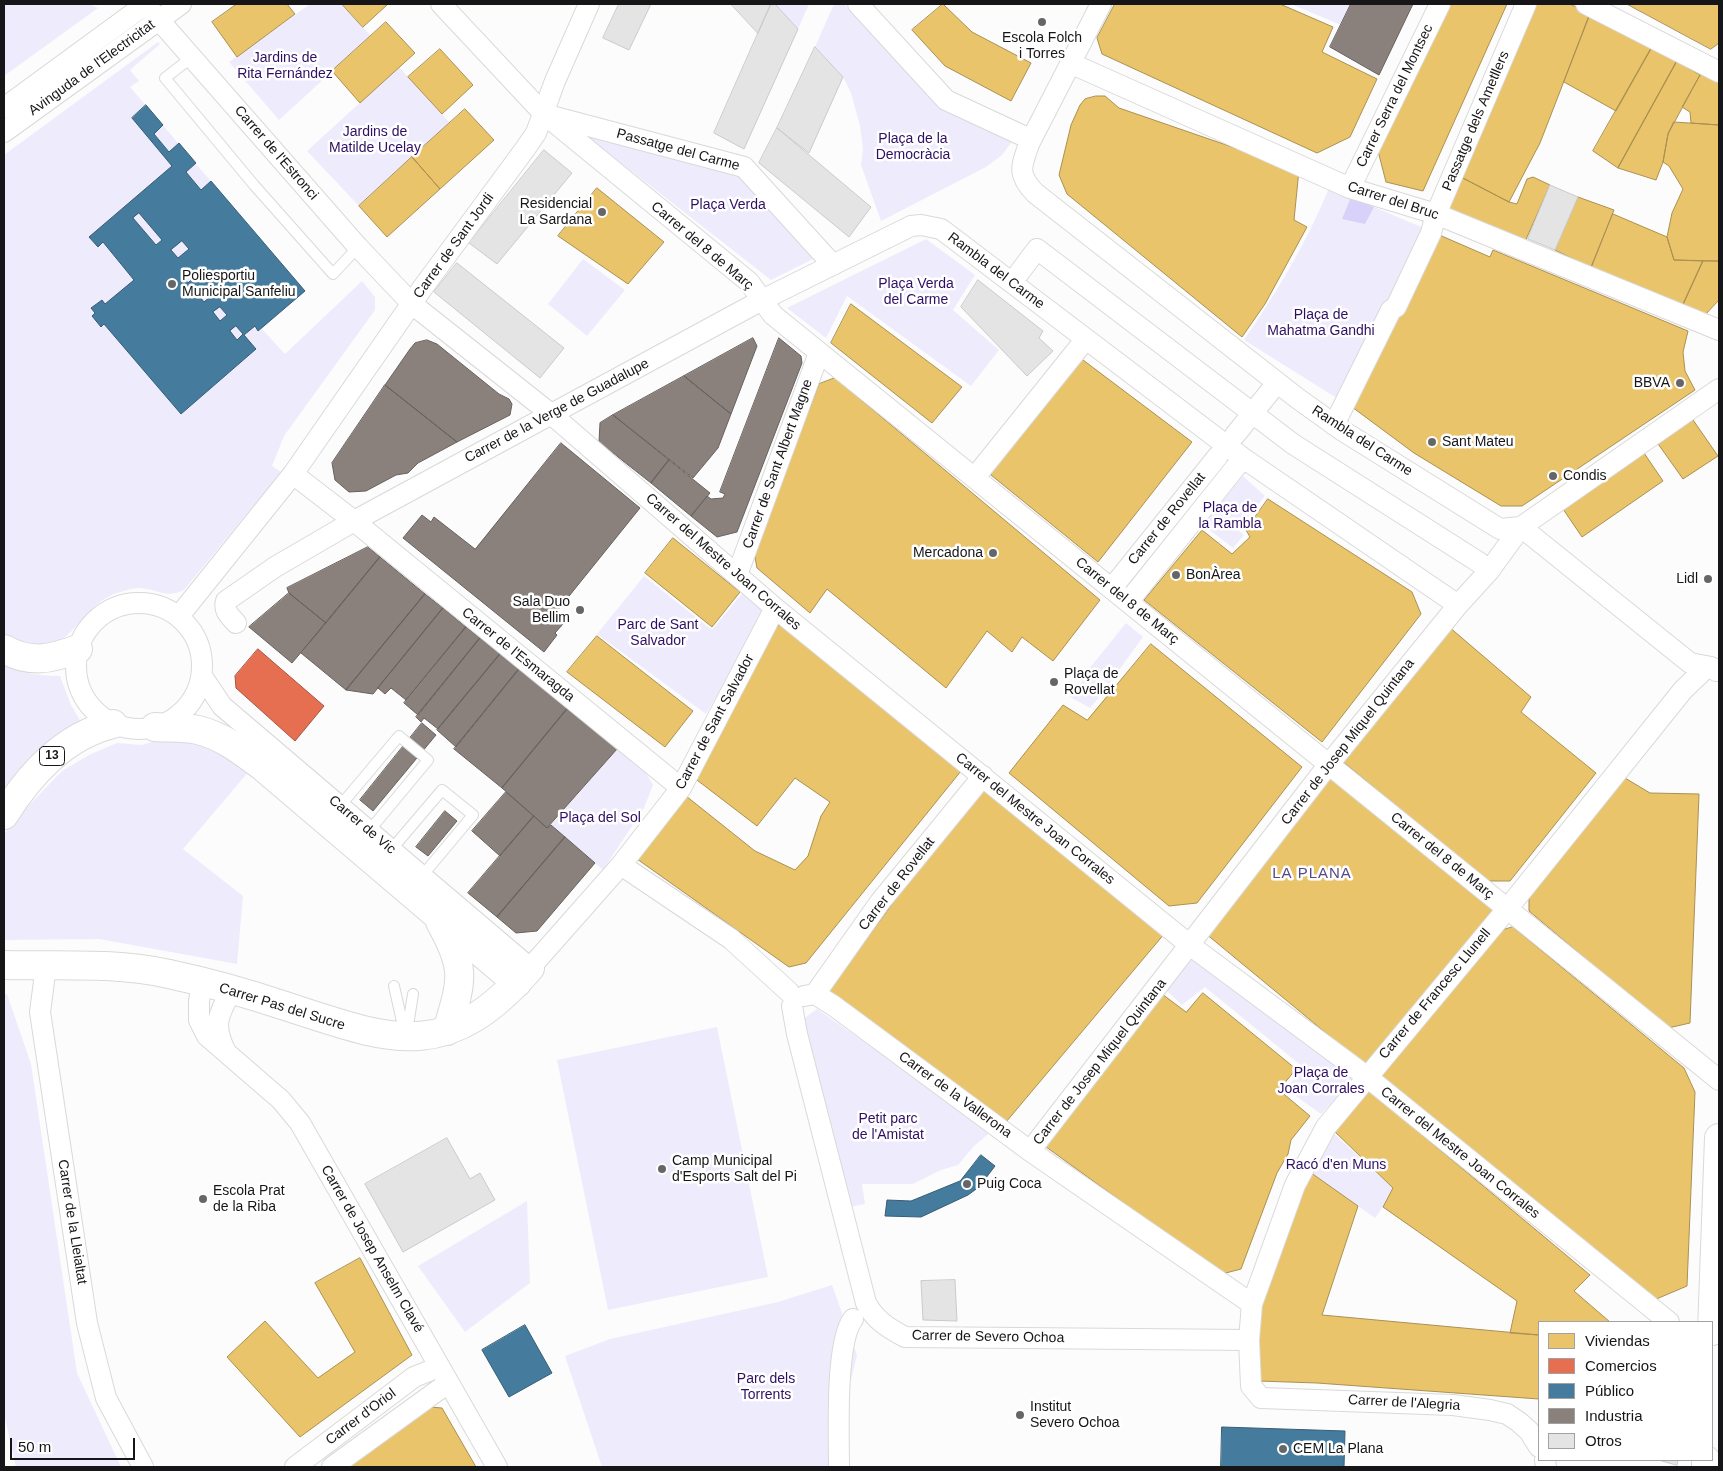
<!DOCTYPE html>
<html>
<head>
<meta charset="utf-8">
<style>
	body { margin:0 }
	#map { position:relative; width:1723px; height:1471px; overflow:hidden; background:#fcfcfd; font-family:Arial,sans-serif }
	canvas { display:block }
	.frame { position:absolute; inset:0; border:5px solid #161618; pointer-events:none }
	.legend { position:absolute; left:1538px; top:1321px; width:175px; height:140px; box-sizing:border-box; background:#fff; border:1px solid #a2a2a3; margin:0; padding:6px 9px; list-style:none; font-size:15px; color:#161618 }
	.legend li { display:flex; align-items:center; gap:10px; height:25px }
	.legend b { width:25px; border:1px solid #a2a2a3 }
	.scale { position:absolute; left:10px; top:1438px; width:125px; height:22px; box-sizing:border-box; border:2px solid #161618; border-top:0; padding-left:6px; font-size:15px; line-height:18px; white-space:nowrap; color:#161618; -webkit-text-stroke:4px #fff; paint-order:stroke }
</style>
</head>
<body>
<div id="map">
<canvas width="1723" height="1471"></canvas>
<div class="frame"></div>
<ul class="legend">
<li><b style="height:14px;background:#e9c46a"></b>Viviendas</li>
<li><b style="height:14px;background:#e76f51"></b>Comercios</li>
<li><b style="height:14px;background:#457b9d"></b>Público</li>
<li><b style="height:14px;background:#8a817c"></b>Industria</li>
<li><b style="height:14px;background:#e4e4e5"></b>Otros</li>
</ul>
<div class="scale">50 m</div>
</div>
<script>
const c = document.querySelector('canvas').getContext('2d');
c.lineJoin = 'round';
function fillPath(path, color) { c.fillStyle = color; c.fill(path, 'evenodd'); }
function trace(path, color, width, dash) { c.strokeStyle = color; c.lineWidth = width; c.lineCap = dash ? 'butt' : 'round'; c.setLineDash(dash || []); c.stroke(path); }
function drawText(font, color, halo, rows, align = 'center') {
  c.font = font + ' Arial,sans-serif'; c.lineWidth = 5; c.setLineDash([]); c.textBaseline = 'middle'; c.strokeStyle = halo; c.fillStyle = color; for (const [text, x, y, turn = 0] of rows) {
    c.save(); c.translate(x, y); c.rotate((+turn || 0) * Math.PI / 180); c.textAlign = isNaN(turn) ? turn : align; if (halo) c.strokeText(text, 0, 0); c.fillText(text, 0, 0); c.restore();
  }
}
const green = new Path2D(`
	M4 4H89L98 8 4 76Z
	M310 4H342L371 36 279 120 229 62Z
	M775 4H809L798 29Z
	M834 4H844L942 106 1013 140 1002 155 986 167 881 221 861 165 863 149 860 126 851 93 843 77 815 47Z
	M1291 4H1352L1341 25Z
	M158 42 160 44 130 70 139 81 130 87 305 291 262 329 285 354 362 281 375 297V310L284 436 272 466 281 472 184 590C165 599 158 589 139 588 133 588 123 591 117 593 82 604 73 650 33 649 24 648 12 641 4 638V155Z
	M399 67 450 123 359 206 307 151Z
	M579 130 745 176 819 256 771 280Z
	M1329 188 1426 229 1343 402 1244 340C1277 292 1307 242 1329 188Z
	M926 239 975 275 953 310 999 350 971 386 847 296 826 338 787 308Z
	M583 259 625 290 587 336 548 304Z
	M1243 476 1265 496 1238 530 1244 535 1233 548 1203 525Z
	M644 576 712 630 745 590 769 610 706 714 597 634Z
	M1126 623 1143 637 1109 684 1089 669Z
	M4 663C21 675 39 675 60 676L71 705 81 722 4 812Z
	M1088 674 1106 689 1090 708 1070 697Z
	M175 735 201 742 250 770 183 849 243 896 237 964 99 939 4 940V836L8 827 62 771 89 755 117 743 142 745Z
	M617 749 645 771 653 785 644 808 603 870 551 825Z
	M1192 950 1357 1077 1321 1114 1286 1089 1303 1067 1205 987 1182 1005 1163 987Z
	M4 994H7L31 1064 77 1373 121 1467H16L4 1414Z
	M817 1009 992 1131 974 1146 958 1165 941 1170 913 1184H862L865 1204 849 1207 802 1020Z
	M717 1027 768 1277 608 1310 557 1060Z
	M1332 1132 1393 1188 1390 1197 1375 1218 1307 1170Z
	M527 1201 530 1283 465 1332 418 1266Z
	M832 1285 857 1355 847 1396 843 1467H602L565 1356 610 1339 778 1302Z`);
const water = new Path2D(`
	M1351 197 1374 207 1365 224 1342 219Z`);
const homes = new Path2D(`
	M237 4H287L295 14 237 57 212 22Z
	M342 4H388L363 27Z
	M943 4 972 32 1031 63 1011 101 945 66 912 30Z
	M1115 4H1280L1333 27 1322 52 1377 79 1350 137 1317 153 1102 54 1097 38Z
	M1448 4H1507L1423 191 1386 182 1377 147Z
	M1531 4H1570L1590 14 1540 143 1509 202 1457 175Z
	M1627 4H1719V43L1711 49Z
	M1590 14 1652 47 1616 111 1564 82Z
	M386 22 415 53 360 103 332 71Z
	M1652 47 1677 61 1618 168 1593 151Z
	M440 49 473 85 442 114 408 77Z
	M1677 61 1700 75 1668 134 1663 162 1656 180 1618 168Z
	M1704 74 1719 83V125L1691 123 1690 112 1682 107 1700 75Z
	M1096 96H1105L1119 108 1299 170 1294 220 1307 227 1265 304 1242 337 1067 194 1059 175 1071 125 1080 105 1085 99Z
	M465 109 494 140 440 189 412 157Z
	M1674 122 1719 125V261L1674 260 1667 237 1672 213 1683 189 1669 166 1663 162 1668 134Z
	M412 157 440 189 387 237 359 206Z
	M1457 175 1509 202 1517 204 1527 179 1533 177 1550 185 1524 244 1442 212Z
	M597 188 664 242 628 284 558 236Z
	M1578 197 1614 210 1591 268 1555 250Z
	M1613 214 1667 237 1674 260 1703 261 1682 307 1591 268Z
	M1437 234 1490 257 1493 250 1688 331 1683 352 1685 371 1695 390 1522 506H1501L1414 453 1352 407 1394 311Z
	M1703 261H1719V300L1704 316 1682 307Z
	M851 304 962 387 932 423 831 343Z
	M1079 357 1192 442 1098 562 991 475 992 465Z
	M835 378 1100 600 1053 661 1022 637 1012 652 987 631 946 688 827 589 810 613 757 568 754 552 819 384Z
	M1691 417 1718 456 1683 479 1656 441Z
	M1642 450 1663 481 1582 537 1561 506Z
	M1268 499 1412 592 1421 614 1322 742 1144 600 1202 530 1232 554 1250 537 1246 530Z
	M673 538 740 592 712 627 645 573Z
	M790 624 961 771 806 963 789 967 637 859 686 796 755 851 795 870 808 856 821 816 830 802 795 778 757 826 693 777 769 628Z
	M1448 626 1531 697 1521 712 1596 773 1510 881H1487L1341 760Z
	M597 636 693 711 665 747 567 672Z
	M1151 644 1302 767 1197 903 1169 906 1009 773 1063 705 1087 720Z
	M1328 775 1495 910 1367 1067 1205 933Z
	M1625 778 1650 793 1699 794 1690 1023 1668 1028 1529 911V891Z
	M981 784 1165 933 1006 1122 829 991Z
	M1513 927 1684 1068 1695 1092 1687 1286 1654 1300 1376 1074 1496 932Z
	M1203 993 1296 1069 1279 1090 1310 1116 1291 1140 1288 1154 1277 1173 1241 1269 1222 1274 1042 1144 1162 994 1186 1012Z
	M1367 1089 1590 1275 1574 1291 1610 1322H1539V1335L1510 1333 1517 1301 1383 1207 1393 1188 1331 1128Z
	M1307 1170 1358 1206 1322 1315 1539 1335V1399L1317 1383 1259 1381 1257 1311Z
	M360 1258 412 1355 300 1437 227 1357 265 1321 318 1378 355 1352 315 1283Z
	M430 1407 442 1408 476 1467H349Z`);
const shops = new Path2D(`
	M258 649 324 706 295 741 236 688 235 676Z`);
const public = new Path2D(`
	M146 105 163 125 154 134 169 152 179 143 196 163 186 172 201 190 211 181 305 291 258 331 255 326 244 335 256 349 181 414 104 324 101 327 92 316 95 313 91 308 102 300 105 304 134 280 103 242 98 247 89 237 172 166 132 118ZM139 213 162 240 156 245 133 218ZM182 241 189 249 178 258 171 250ZM187 269 194 277 188 283 181 274ZM204 288 211 296 204 302 197 293ZM220 307 227 315 220 321 213 312ZM236 326 243 334 237 340 230 331Z
	M981 1155 995 1166 979 1187 968 1195 921 1217 885 1216 887 1200 911 1201 960 1181Z
	M525 1325 552 1373 509 1397 482 1350Z
	M1222 1427 1345 1431 1344 1467H1221Z`);
const industry = new Path2D(`
	M1351 4H1413L1379 75 1330 47Z
	M753 338 757 346 731 414 684 376Z
	M779 338 801 356 802 363 737 532 717 537 691 516 707 496 711 499 723 498 725 494 720 492Z
	M427 340 437 344 499 394 509 399 512 404 510 415 457 442 385 385 410 349 415 343Z
	M684 376 731 414 718 448 693 478 613 415Z
	M385 385 457 442 418 463 408 473 396 475 366 491 349 492 335 480 332 463Z
	M613 415 669 460 651 483 599 442 600 423Z
	M561 443 640 508 553 616 563 624 555 633 557 635 544 652 403 538 422 515 431 522 434 517 475 549Z
	M669 460 710 493 691 516 651 483Z
	M368 547 380 557 326 623 289 593 287 588Z
	M380 557 425 594 346 690 301 653Z
	M289 593 326 623 292 663 249 627Z
	M425 594 443 608 373 694 346 690Z
	M443 608 466 627 406 700 391 688 385 694 378 688Z
	M466 627 480 638 418 715 404 703Z
	M480 638 500 654 438 729 424 718 421 722 416 717Z
	M500 654 519 669 456 747 437 730Z
	M519 669 567 709 502 788 454 749Z
	M567 709 617 749 547 828 502 788Z
	M422 723 436 735 373 811 360 800Z
	M506 792 534 816 500 856 472 831Z
	M445 811 457 821 428 856 416 847Z
	M534 816 547 828 551 825 565 837 497 917 468 893Z
	M565 837 595 863 537 931 516 933 497 917Z`);
const building = new Path2D(`
	M619 4H651L629 50 603 38Z
	M731 4H771L758 33Z
	M771 4H775L798 29 744 149 714 133Z
	M815 47 843 77 809 153 777 128Z
	M777 128 871 207 849 237 759 163Z
	M544 150 572 173 497 264 469 243Z
	M1550 185 1578 197 1555 250 1528 239Z
	M457 263 564 348 540 378 434 292Z
	M978 280 1043 331 1039 338 1053 351 1027 376 961 307Z
	M447 1138 470 1179 480 1173 495 1200 403 1252 365 1184Z
	M955 1280 957 1321 923 1320 921 1281Z
	M1659 1460H1678L1677 1465Z`);
const lane = new Path2D(`
	M192 57 165 78 254 185 333 274 358 247
	M340 806 399 736 428 760 369 831
	M391 850 442 790 473 815 422 876
	M394 986 405 1035
	M407 1032 413 994`);
const street = new Path2D(`
	M139 4 152 12 358 247 412 304 551 414 775 608 1191 946 1366 1076 1669 1322
	M441 4 544 114 749 282 773 315 1719 1080
	M858 4 946 100 1030 139
	M1101 4 1029 144C1021 167 1017 174 1035 193L1297 398 1343 431 1500 529 1521 527 1690 663 1711 667 1716 671
	M1586 4 1719 72
	M1070 63 1350 188 1436 214 1719 330
	M4 108 146 4
	M551 116 744 167 833 265
	M4 132 181 4
	M1350 188 1440 4
	M1019 273 1037 249 1293 444 1480 563
	M1334 425 1391 310 1396 307 1431 233 1436 214 1526 4
	M1235 435 1272 389
	M293 474 354 521 681 788
	M975 477 1085 340
	M737 575 819 353
	M1116 583 1218 456
	M1128 602 1243 458
	M76 666a63 63 0 1 1 126 0a63 63 0 1 1-126 0Z
	M179 616 293 474 421 290 525 149 536 133 555 81 589 4
	M236 623C230 616 223 611 226 601L275 567 354 521 762 300 911 226 921 225 941 229 1243 458 1458 605
	M202 676 222 706 530 968 621 865 681 788 775 608
	M621 865 731 939 789 992
	M46 966 40 1012 87 1323 106 1398 143 1467
	M202 982 199 1001V1020L207 1036 281 1100 300 1123 497 1467
	M815 994 880 902 983 776
	M804 996 815 994 834 1006 1030 1151 1252 1304
	M792 1006 797 1034 866 1303C875 1320 888 1328 905 1337L1249 1340
	M225 1050C212 1023 219 1014 232 990
	M1030 1151 1329 764 1458 605 1489 571 1521 527 1719 389
	M1539 1447 1529 1431 1519 1422 1507 1414 1490 1410 1453 1405 1261 1398 1251 1386 1249 1340 1252 1304 1295 1185 1326 1127 1508 908 1683 690 1707 667
	M1545 1460 1546 1467
	M295 1467 414 1377 429 1371
	M332 1467 448 1383
	M839 1467C839 1435 835 1343 853 1319`);
const secondary = new Path2D(`
	M155 727C168 728 185 727 198 730 223 736 243 752 263 767L517 983
	M440 922C467 970 462 980 447 1031
	M4 965C59 966 115 962 169 974 206 982 243 992 279 1004 388 1039 444 1067 530 968
	M1712 1331 1719 1138
	M1706 1467V1460`);
const highway = new Path2D(`
	M4 649C30 664 51 659 78 649
	M4 815C30 774 64 736 113 724`);
const tram = new Path2D(`
	M1719 1467V1451`);
const markers = [
	[1042,22,5,"#666668"],
	[602,212,5,"#666668"],
	[172,284,5,"#666668"],
	[1680,383,5,"#666668"],
	[1432,442,5,"#666668"],
	[1553,476,5,"#666668"],
	[993,553,5,"#666668"],
	[1176,575,5,"#666668"],
	[1708,579,5,"#666668"],
	[580,610,5,"#666668"],
	[1054,682,5,"#666668"],
	[662,1169,5,"#666668"],
	[967,1184,5,"#666668"],
	[203,1199,5,"#666668"],
	[1020,1415,5,"#666668"],
	[1283,1449,5,"#666668"]
];
const shields = [
	[52,756,25]
];
const shieldNames = [
	["13",52,756]
];
const poiNames = [
	["Escola Folch",1042,38,"center"],
	["i Torres",1042,54,"center"],
	["Residencial",592,204,"right"],
	["La Sardana",592,220,"right"],
	["Poliesportiu",182,276],
	["Municipal Sanfeliu",182,292],
	["BBVA",1670,383,"right"],
	["Sant Mateu",1442,442],
	["Condis",1563,476],
	["Mercadona",983,553,"right"],
	["BonÀrea",1186,575],
	["Lidl",1698,579,"right"],
	["Sala Duo",570,602,"right"],
	["Bellim",570,618,"right"],
	["Plaça de",1064,674],
	["Rovellat",1064,690],
	["Camp Municipal",672,1161],
	["d'Esports Salt del Pi",672,1177],
	["Puig Coca",977,1184],
	["Escola Prat",213,1191],
	["de la Riba",213,1207],
	["Institut",1030,1407],
	["Severo Ochoa",1030,1423],
	["CEM La Plana",1293,1449]
];
const parkNames = [
	["Jardins de",285,58],
	["Rita Fernández",285,74],
	["Jardins de",375,132],
	["Matilde Ucelay",375,148],
	["Plaça de la",913,139],
	["Democràcia",913,155],
	["Plaça Verda",728,205],
	["Plaça Verda",916,284],
	["del Carme",916,300],
	["Plaça de",1321,315],
	["Mahatma Gandhi",1321,331],
	["Plaça de",1230,508],
	["la Rambla",1230,524],
	["Parc de Sant",658,625],
	["Salvador",658,641],
	["Plaça del Sol",600,818],
	["Plaça de",1321,1073],
	["Joan Corrales",1321,1089],
	["Petit parc",888,1119],
	["de l'Amistat",888,1135],
	["Racó d'en Muns",1336,1165],
	["Parc dels",766,1379],
	["Torrents",766,1395]
];
const streetNames = [
	["Avinguda de l'Electricitat",92,68,-36],
	["Carrer Serra del Montsec",1395,96,-64],
	["Passatge dels Ametllers",1476,121,-67],
	["Passatge del Carme",678,150,15],
	["Carrer de l'Estronci",276,153,49],
	["Carrer del Bruc",1393,201,18],
	["Carrer de Sant Jordi",454,246,-54],
	["Carrer del 8 de Març",702,246,40],
	["Rambla del Carme",996,271,37],
	["Carrer de la Verge de Guadalupe",557,411,-28],
	["Rambla del Carme",1362,441,33],
	["Carrer de Sant Albert Magne",778,464,-70],
	["Carrer de Rovellat",1167,519,-51],
	["Carrer del Mestre Joan Corrales",723,562,41],
	["Carrer del 8 de Març",1127,601,39],
	["Carrer de l'Esmaragda",518,655,39],
	["Carrer de Sant Salvador",715,722,-62],
	["Carrer de Josep Miquel Quintana",1348,742,-52],
	["Carrer del Mestre Joan Corrales",1035,819,39],
	["Carrer de Vic",362,825,40],
	["Carrer del 8 de Març",1442,856,39],
	["Carrer de Rovellat",897,884,-52],
	["Carrer de Francesc Llunell",1435,994,-50],
	["Carrer Pas del Sucre",282,1007,17],
	["Carrer de Josep Miquel Quintana",1100,1062,-52],
	["Carrer de la Vallerona",955,1095,36],
	["Carrer del Mestre Joan Corrales",1460,1153,39],
	["Carrer de la Lleialtat",72,1222,81],
	["Carrer de Josep Anselm Clavé",372,1249,60],
	["Carrer de Severo Ochoa",988,1337,1],
	["Carrer de l'Alegria",1404,1403,3],
	["Carrer d'Oriol",361,1417,-37]
];
const neighbourhoodNames = [
	["LA PLANA",1312,874]
];
fillPath(green, '#eeecfc');
fillPath(water, '#d8d1fa');
fillPath(homes, '#e9c46a');
trace(homes, '#aa9051', 1);
fillPath(shops, '#e76f51');
trace(shops, '#a85440', 1);
fillPath(public, '#457b9d');
trace(public, '#375d75', 1);
fillPath(industry, '#8a817c');
trace(industry, '#67615e', 1);
fillPath(building, '#e4e4e5');
trace(building, '#cacacc', 1);
trace(lane, '#d9d9da', 12);
trace(street, '#d9d9da', 22);
trace(secondary, '#d9d9da', 30);
trace(highway, '#d9d9da', 30);
trace(lane, '#fff', 10);
trace(street, '#fff', 20);
trace(secondary, '#fff', 28);
trace(highway, '#fff', 28);
trace(tram, '#bbbbbc', 1);
for (const [x, y, r, color] of markers) { const dot = new Path2D(); dot.arc(x, y, r, 0, 2 * Math.PI); c.fillStyle = color; c.fill(dot); trace(dot, '#fff', 2); }
for (const [x, y, w] of shields) { const box = new Path2D(); box.roundRect(x - w / 2, y - 9.5, w, 19, 4); c.fillStyle = '#fff'; c.fill(box); trace(box, '#161618', 1); }
drawText('bold 12px', '#161618', null, shieldNames);
drawText('14px', '#161618', '#fff', poiNames, 'left');
drawText('14px', '#2f0f63', '#fff', parkNames);
drawText('14px', '#161618', '#fff', streetNames);
c.letterSpacing = '1px';
drawText('15px', '#574987', '#fff', neighbourhoodNames);
c.letterSpacing = '0px';
</script>
</body>
</html>
